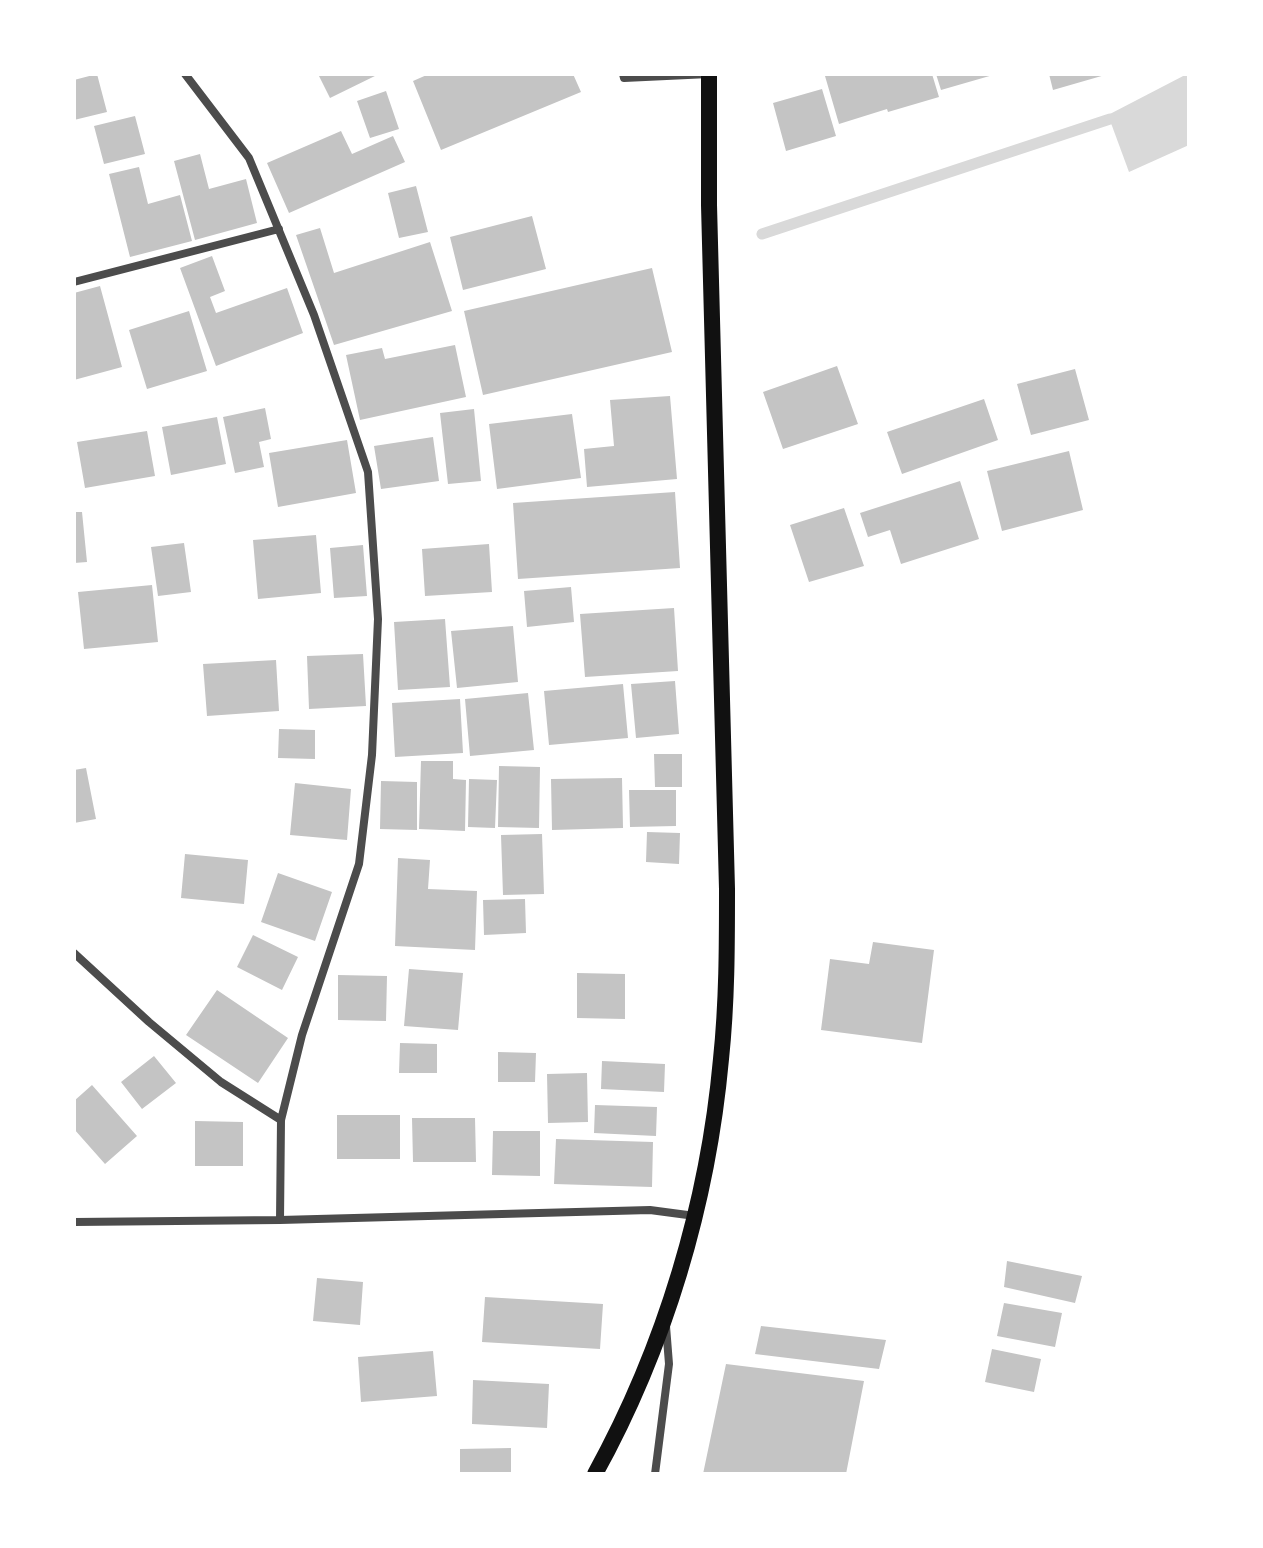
<!DOCTYPE html>
<html>
<head>
<meta charset="utf-8">
<style>
	body { margin:0 }
	#map { position:relative; width:1263px; height:1548px; overflow:hidden; background:#fff; font-family:"Roboto Condensed",sans-serif }
	canvas { display:block }
	.frame { position:absolute; inset:0; border:76px solid #fff; pointer-events:none }
</style>
</head>
<body>
<div id="map">
<canvas width="1263" height="1548"></canvas>
<div class="frame"></div>
</div>
<script>
const c = document.querySelector('canvas').getContext('2d');
c.lineJoin = 'round';
function fillPath(path, color) { c.fillStyle = color; c.fill(path, 'evenodd'); }
function trace(path, color, width, dash) { c.strokeStyle = color; c.lineWidth = width; c.lineCap = dash ? 'butt' : 'round'; c.setLineDash(dash || []); c.stroke(path); }
const water = new Path2D(`
	M1187 74H1189V145L1129 172 1108 115Z`);
const stream = new Path2D(`
	M762 234 1110 119`);
const building = new Path2D(`
	M97 74 107 112 74 120V80Z
	M318 74H379L330 98Z
	M429 74H573L581 92 441 150 413 81Z
	M832 74H932L939 97 888 112 887 109 839 124 825 76Z
	M936 74H993V75L941 90Z
	M1049 74H1105V75L1053 90Z
	M822 89 836 136 786 151 773 103Z
	M386 91 399 129 370 138 357 101Z
	M135 116 145 154 104 164 94 126Z
	M341 131 352 154 393 136 405 162 289 213 267 163Z
	M200 154 209 189 246 179 257 223 195 240 174 161Z
	M139 167 148 204 180 195 192 241 130 257 109 174Z
	M416 186 428 232 399 238 388 193Z
	M532 216 546 269 463 290 450 237Z
	M320 228 334 273 430 242 452 311 334 345 296 235Z
	M212 256 225 291 210 297 216 313 287 288 303 333 216 366 180 268Z
	M652 268 672 352 483 395 464 311Z
	M100 286 122 367 74 380V293Z
	M189 311 207 371 147 389 129 330Z
	M455 345 466 397 360 420 346 355 382 348 385 359Z
	M837 366 858 424 783 449 763 392Z
	M1075 369 1089 420 1031 435 1017 384Z
	M670 396 677 479 587 487 584 449 614 446 610 400Z
	M984 399 998 440 902 474 887 432Z
	M265 408 271 439 259 442 264 467 235 473 223 417Z
	M474 409 481 481 448 484 440 413Z
	M572 414 581 478 497 489 489 424Z
	M217 417 226 464 171 475 162 427Z
	M147 431 155 476 85 488 77 442Z
	M433 437 439 481 381 489 374 446Z
	M347 440 356 493 278 507 269 453Z
	M1069 451 1083 510 1002 531 987 471Z
	M960 481 979 539 901 564 890 530 868 537 860 513Z
	M675 492 680 568 518 579 513 503Z
	M844 508 864 566 809 582 790 525Z
	M74 512H82L87 562 74 563Z
	M316 535 321 593 258 599 253 540Z
	M184 543 191 592 158 596 151 547Z
	M489 544 492 592 425 596 422 549Z
	M363 545 367 596 334 598 330 548Z
	M152 585 158 642 84 649 78 592Z
	M571 587 574 622 527 627 524 591Z
	M674 608 678 671 585 677 580 614Z
	M445 619 450 687 398 690 394 622Z
	M513 626 518 682 457 688 451 631Z
	M363 654 366 706 309 709 307 656Z
	M276 660 279 711 207 716 203 664Z
	M675 681 679 734 636 738 631 684Z
	M623 684 628 738 549 745 544 691Z
	M528 693 534 750 470 756 465 699Z
	M460 699 463 753 395 757 392 703Z
	M279 729 315 730V759L278 758Z
	M654 754H682V787H655Z
	M421 761H453V779L466 780 465 831 419 829Z
	M499 766 540 767 539 828 498 827Z
	M86 768 96 819 74 823V770Z
	M622 778 623 828 552 830 551 779Z
	M469 779 497 780 495 828 468 827Z
	M381 781 417 782V830L380 829Z
	M295 783 351 789 347 840 290 835Z
	M629 790H676V826L630 827Z
	M647 832 680 833 679 864 646 862Z
	M542 834 544 894 503 895 501 835Z
	M185 854 248 860 244 904 181 898Z
	M398 858 430 860 428 889 477 891 475 950 395 946Z
	M278 873 332 892 315 941 261 922Z
	M525 899 526 933 484 935 483 900Z
	M253 935 298 957 282 990 237 967Z
	M873 942 934 950 922 1043 821 1030 830 959 869 964Z
	M409 969 463 973 458 1030 404 1026Z
	M577 973 625 974V1019L577 1018Z
	M338 975 387 976 386 1021 338 1020Z
	M217 990 288 1038 258 1083 186 1035Z
	M400 1043 437 1044V1073H399Z
	M498 1052 536 1053 535 1082H498Z
	M154 1056 176 1083 142 1109 121 1082Z
	M602 1061 665 1064 664 1092 601 1089Z
	M587 1073 588 1122 548 1123 547 1074Z
	M92 1085 137 1136 105 1164 74 1129V1101Z
	M595 1105 657 1107 656 1136 594 1133Z
	M337 1115H400V1159H337Z
	M412 1118H475L476 1162H413Z
	M195 1121 243 1122V1166H195Z
	M493 1131H540V1176L492 1175Z
	M556 1139 653 1142 652 1187 554 1184Z
	M1007 1261 1082 1276 1075 1303 1004 1287Z
	M317 1278 363 1282 360 1325 313 1321Z
	M485 1297 603 1304 600 1349 482 1342Z
	M1004 1303 1062 1313 1055 1347 997 1336Z
	M761 1326 886 1340 879 1369 755 1354Z
	M992 1349 1041 1359 1034 1392 985 1382Z
	M433 1351 437 1396 361 1402 358 1357Z
	M726 1364 864 1381 846 1474H703Z
	M473 1380 549 1384 547 1428 472 1424Z
	M511 1448V1474H460V1449Z`);
const minor = new Path2D(`
	M185 74 249 158 314 315 368 472 378 619 372 755 359 864 302 1035 281 1120 280 1220
	M623 74 624 78 709 74
	M74 282 279 229
	M74 953 149 1022 221 1082 281 1120
	M74 1222 280 1220 650 1210 695 1216
	M655 1474 669 1364 666 1326`);
const secondary = new Path2D(`
	M595 1474C665 1347 708 1203 721 1059 727 1002 727 945 727 889L709 205V74`);
fillPath(water, '#d9d9d9');
trace(stream, '#d9d9d9', 11);
fillPath(building, '#c4c4c4');
trace(minor, '#4c4c4c', 8);
trace(secondary, '#111', 16);
</script>
</body>
</html>
